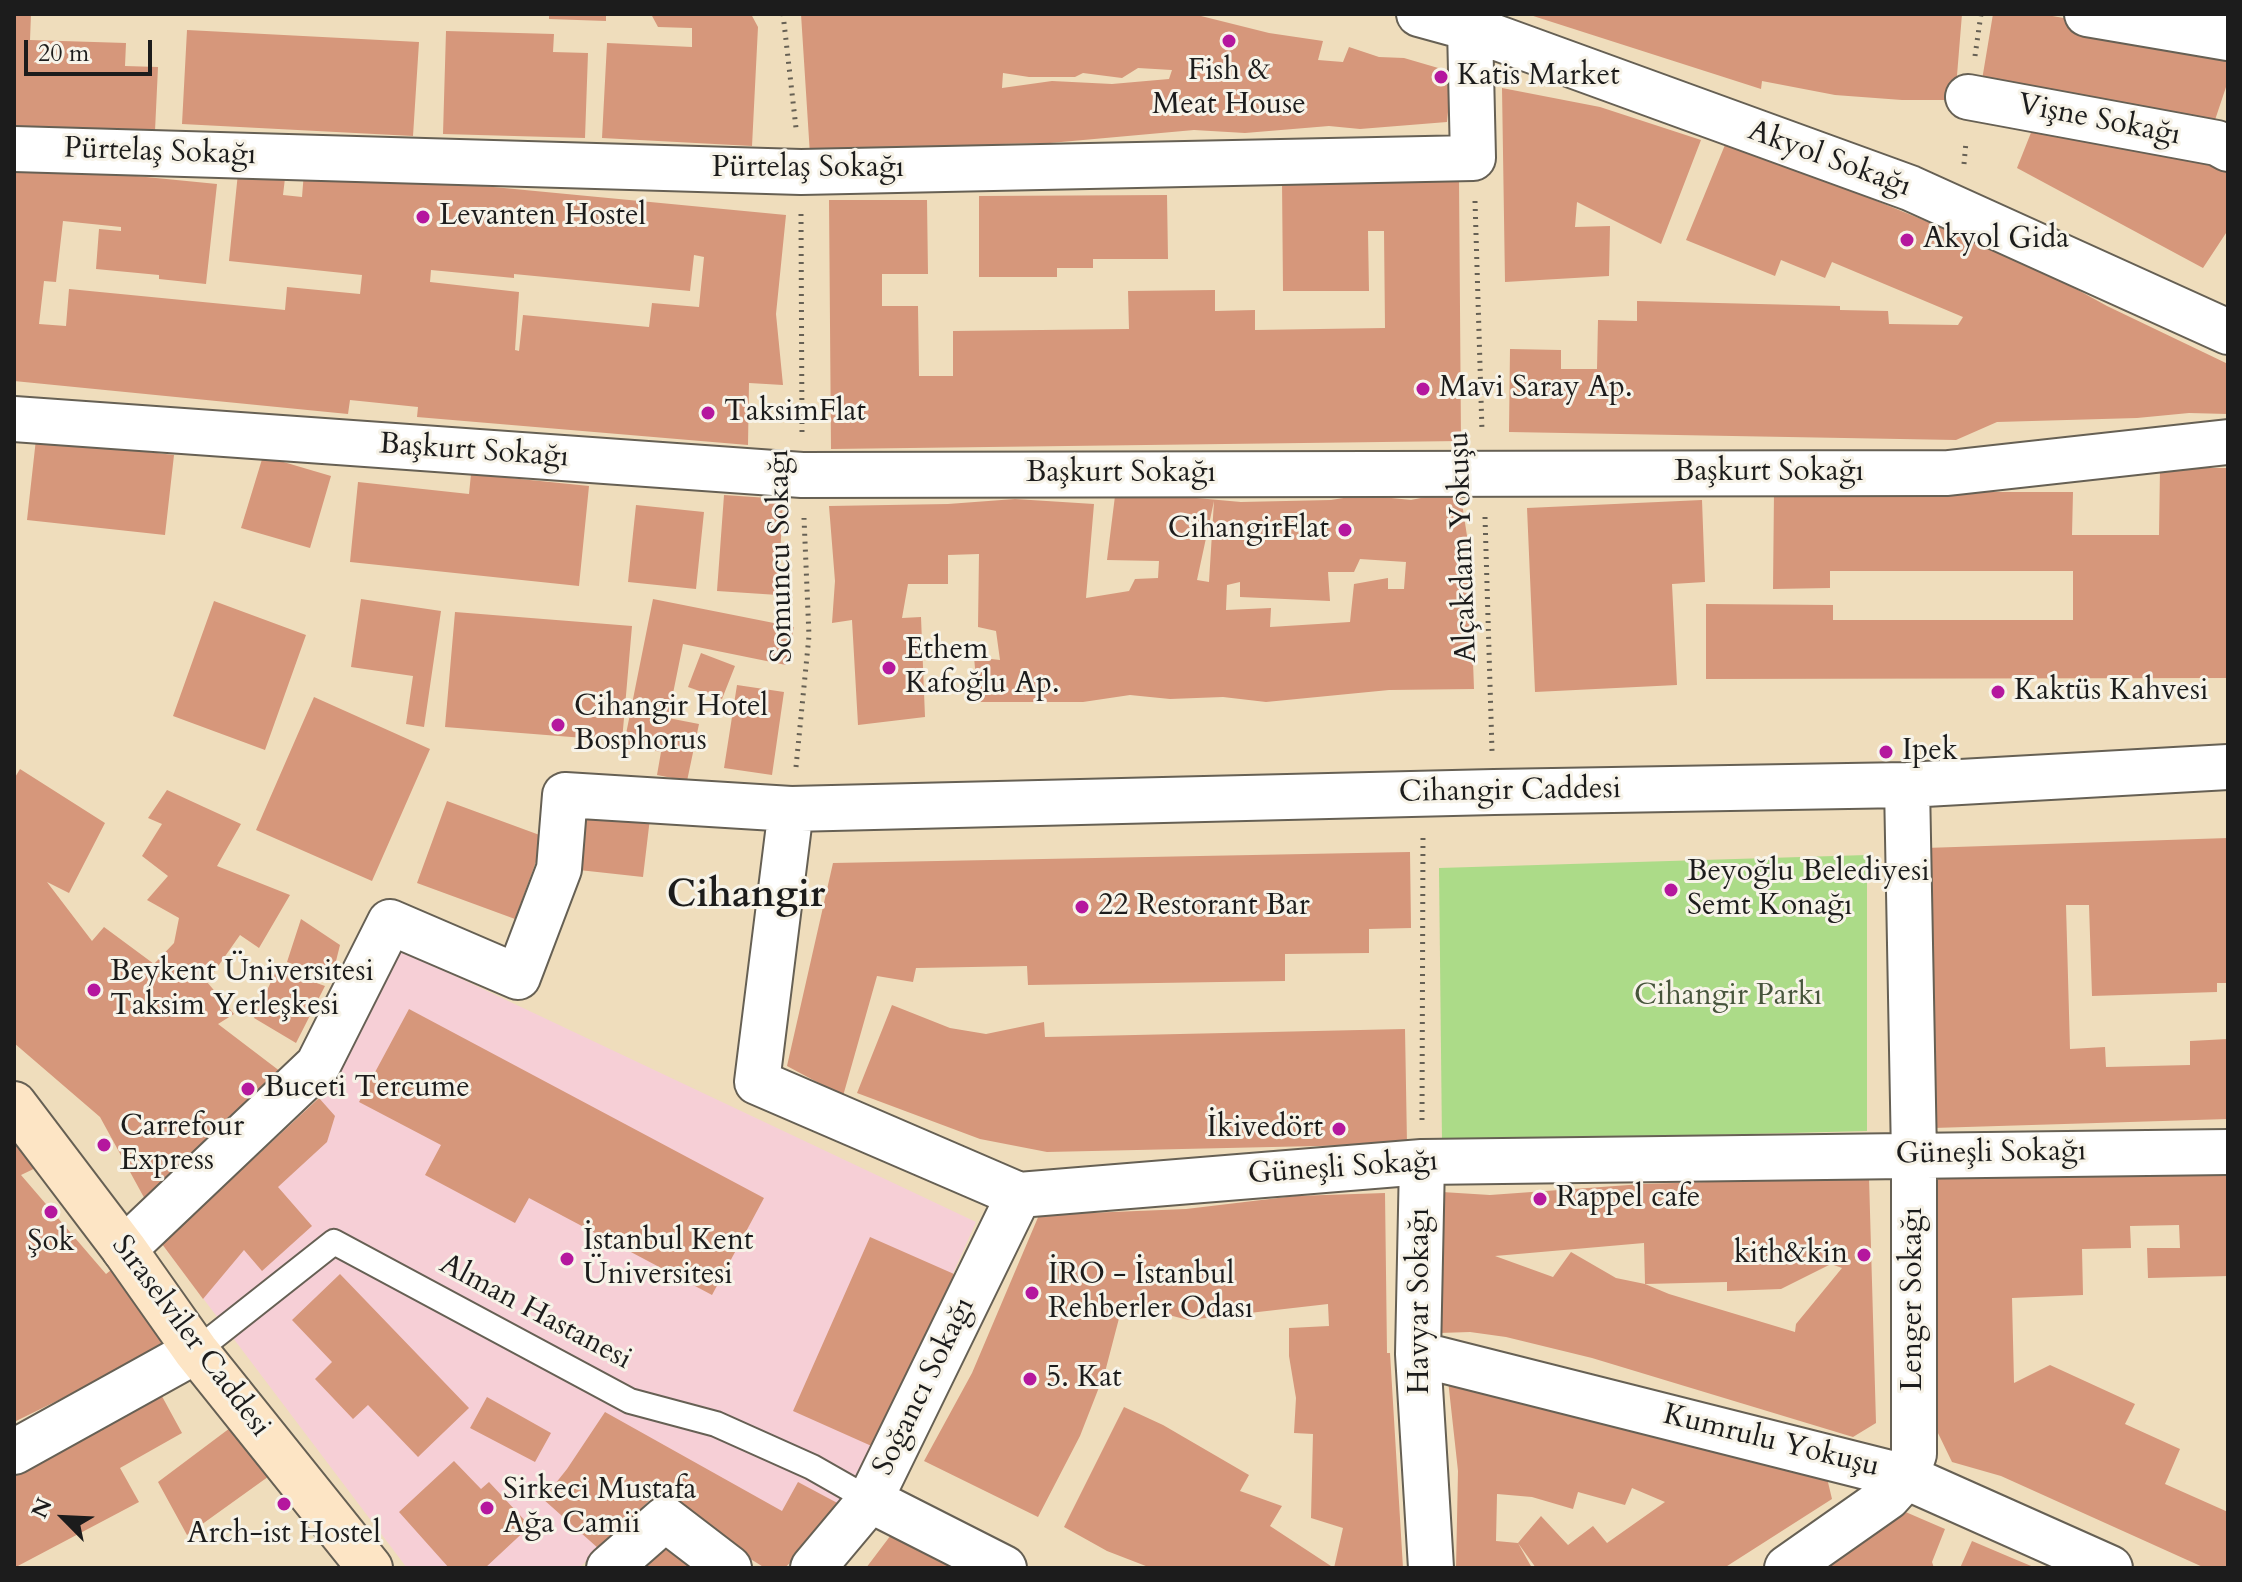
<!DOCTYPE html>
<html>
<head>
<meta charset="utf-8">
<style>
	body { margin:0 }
	#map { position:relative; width:2242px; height:1582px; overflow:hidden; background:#efddbc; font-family:Cardo,serif }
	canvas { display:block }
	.frame { position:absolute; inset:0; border:16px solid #1c1c1c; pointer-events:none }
	.north { position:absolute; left:24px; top:1478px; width:80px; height:80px; -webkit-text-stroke:6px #f7f3e8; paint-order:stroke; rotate:294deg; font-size:22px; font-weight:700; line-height:32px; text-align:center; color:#1c1c1c }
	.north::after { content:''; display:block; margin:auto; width:28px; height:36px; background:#1c1c1c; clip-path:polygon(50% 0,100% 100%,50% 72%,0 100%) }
	.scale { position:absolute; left:24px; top:40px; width:128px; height:36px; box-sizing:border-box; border:4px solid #1c1c1c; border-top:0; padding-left:10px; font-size:24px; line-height:28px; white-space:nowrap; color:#1c1c1c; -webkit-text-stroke:6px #f7f3e8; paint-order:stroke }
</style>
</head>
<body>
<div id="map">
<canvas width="2242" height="1582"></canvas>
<div class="frame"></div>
<div class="north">N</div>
<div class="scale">20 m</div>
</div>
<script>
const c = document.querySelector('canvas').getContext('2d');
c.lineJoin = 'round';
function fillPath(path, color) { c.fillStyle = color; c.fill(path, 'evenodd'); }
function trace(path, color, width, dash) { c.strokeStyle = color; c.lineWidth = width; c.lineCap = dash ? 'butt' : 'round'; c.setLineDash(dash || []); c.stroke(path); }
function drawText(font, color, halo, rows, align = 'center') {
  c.font = font + ' Cardo,serif'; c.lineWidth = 6; c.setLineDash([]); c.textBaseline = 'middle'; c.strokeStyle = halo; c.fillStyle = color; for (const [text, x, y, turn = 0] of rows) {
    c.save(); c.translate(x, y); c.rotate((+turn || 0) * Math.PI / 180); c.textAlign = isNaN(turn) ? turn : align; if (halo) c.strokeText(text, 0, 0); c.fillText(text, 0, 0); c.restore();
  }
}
const built = new Path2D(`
	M394 947 976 1222 856 1490 785 1568H765L652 1498 579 1568H407L162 1244 319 1098Z`);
const green = new Path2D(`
	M1867 855V1131L1442 1142 1439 868Z`);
const building = new Path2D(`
	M14 14H31L30 40 126 43 125 66 158 67 155 131 14 127Z
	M549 14H606V21L549 19Z
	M651 14H751L758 27 752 146 602 138 607 43 692 47V28L658 27Z
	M801 14H1193L1269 33 1323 41 1318 60 1343 62 1349 47 1379 57 1404 58 1452 72 1447 122 1360 129 1329 126 1245 133 1194 130 1050 143 999 144 927 152 810 155ZM1138 68 1172 70 1169 79 1112 84 1052 81 1002 88 1003 73 1029 77H1075L1083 73 1122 78Z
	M1527 14H1962L1955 100H1902L1835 95 1762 81 1761 89Z
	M1993 14H2041L2228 47V81L2214 123 1981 86Z
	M187 30 419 42 413 136 182 124Z
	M446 31 554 34 553 52 588 53 585 138 443 134Z
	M1502 88 1600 107 1701 140 1661 244 1577 202 1575 227 1610 226 1609 276 1505 282Z
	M2036 120 2228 161V230L2203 268 2017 168Z
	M1727 140 2029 263 2107 306 2228 364V414L2189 413 2137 418 1997 422 1956 440 1509 432 1510 349 1561 350V369H1597L1598 320 1637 321V301L1840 306V310L1888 311 1889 324 1958 325 1963 317 1832 262 1825 278 1781 260 1775 276 1686 240Z
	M14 164 217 184 206 284 159 279V275L96 269 99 229 121 231V227L63 221 56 282 44 281 39 324 66 326 69 289 285 310 287 287 360 294 362 275 229 261 238 173 285 178 283 195 302 197 304 172 347 173 786 215 776 314 783 385 749 383 748 445 417 417 418 407 350 400 348 414 14 381ZM694 255 704 257 699 307 652 303 649 327 523 315 519 351 515 350 519 292 430 282 431 270 514 278V274L690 291Z
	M1459 178 1461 441 831 449 829 200H927L928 274H882V306H918L919 376H953V331L1129 329 1128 291 1215 290V311L1255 310V330L1385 328 1384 231H1368L1369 291H1283L1282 181Z
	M1167 195 1168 259H1093V268H1057V277H979V196Z
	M36 439 174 455 165 535 27 520Z
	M263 456 331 476 310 548 241 528Z
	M2160 468H2228V678L1706 679V604L1833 605V620H2073V571H1830V588L1773 589 1774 492H2073L2072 535H2159Z
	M471 474 589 486 579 586 350 562 358 482 469 494Z
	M1460 490 1469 549 1474 689 1389 690 1266 702 1223 697 1170 699 1130 695 1083 702H978L974 657 1000 660 996 631 978 627 979 554 948 555V584H908L902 618 921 617 925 717 858 725 852 620 832 623 835 581 829 506 948 504 1015 499 1094 504 1086 598 1129 591 1135 579 1158 578 1159 561 1107 560 1115 496 1163 495 1241 502 1331 500 1362 495 1411 500ZM1214 501 1209 582 1197 580ZM1360 559 1406 562 1404 589H1388V578L1354 584 1350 622 1270 627 1271 608 1226 610 1227 585 1240 582V597L1330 601 1328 572H1354Z
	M724 495 783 499 778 595 717 591Z
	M1702 500 1705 582 1672 584 1677 685 1535 692 1527 508Z
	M636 505 704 512 696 589 628 582Z
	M361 599 441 611 424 727 406 724 413 676 351 667Z
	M653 599 794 627 786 665 683 644 668 718 699 724 687 781 657 775 661 752 624 744Z
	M214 601 306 635 265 750 173 716Z
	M455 612 632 626 622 741 445 727Z
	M701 653 735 666 722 699 688 687Z
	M737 685 784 692 772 775 724 768Z
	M314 697 430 749 372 881 256 830Z
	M20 769 105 823 69 893 47 882 92 941 104 927 154 964 174 943 179 918 147 900 168 876 142 856 162 824 148 818 167 790 241 824 217 866 290 895 259 948 240 935 207 982 234 1014 218 1024 285 1075 147 1203 100 1117 14 1043V779Z
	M447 801 545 837 515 919 417 883Z
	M586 812 650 818 643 877 579 870Z
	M2228 838V983H2217V992L2092 996 2089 905H2066L2070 1049 2105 1047 2106 1067 2190 1065V1041L2228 1039V1119L1933 1128 1925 848Z
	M1410 852 1411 928 1369 929V953L1285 954V981L1028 985 1027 966 916 968 913 982 877 976 843 1096 787 1066 833 863Z
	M301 919 340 945 332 977 287 962Z
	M277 969 325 986 296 1043 254 1018Z
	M892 1005 950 1028 986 1034 1044 1022 1045 1037 1405 1029 1407 1144 1047 1152 980 1139 857 1093Z
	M409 1009 764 1198 712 1295 529 1198 515 1223 425 1175 441 1145 359 1102Z
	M319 1098 335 1116 327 1142 278 1187 312 1226 262 1271 244 1250 203 1299 162 1244Z
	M14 1118 44 1164 21 1175 106 1274 115 1267 169 1346 14 1422Z
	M2228 1167V1276L2148 1278 2147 1248H2180L2179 1225 2130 1226 2131 1248 2082 1249 2083 1295 2012 1298 2014 1383 2050 1365 2135 1404 2125 1424 2180 1449 2165 1484 2228 1512V1568H2205L2001 1476 1952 1462 1937 1431 1938 1386 1934 1174Z
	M1869 1177 1876 1423 1853 1437 1592 1358 1506 1337 1470 1332 1439 1333 1442 1192 1490 1195 1643 1184ZM1644 1243 1645 1284 1616 1278 1571 1252 1553 1277 1495 1256ZM1831 1264 1842 1268 1796 1324 1795 1332 1669 1294 1645 1284 1727 1282V1291L1781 1289Z
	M1385 1193 1387 1353H1390L1403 1568H1151L1107 1551 1064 1527 1124 1407 1163 1425 1249 1475 1240 1491 1282 1506 1270 1526 1334 1568 1343 1528 1311 1518 1313 1434 1294 1433 1296 1398 1289 1356V1328L1329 1326 1328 1304 1188 1320 1123 1303 1105 1372 1080 1436 1038 1517 924 1461 972 1373 1039 1215 1186 1209 1295 1196Z
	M870 1237 954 1274 876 1448 793 1411Z
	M340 1274 469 1408 418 1457 368 1405 353 1419 315 1379 332 1362 292 1320Z
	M1448 1380 1827 1478 1832 1499 1724 1568H1536L1518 1543 1541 1516 1568 1545 1593 1526 1607 1543 1665 1502 1632 1488 1625 1505 1578 1492 1573 1509 1532 1497 1497 1494 1496 1541 1518 1543 1532 1568H1456L1458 1471Z
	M158 1389 182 1433 120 1468 139 1502 14 1568V1468Z
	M487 1397 551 1433 535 1462 470 1428Z
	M605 1412 782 1511 798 1482 843 1506 785 1568H765L652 1498 599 1549 543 1499 567 1469Z
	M234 1425 272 1474 187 1535 158 1482Z
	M454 1461 481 1489 489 1482 530 1526 485 1568H449L399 1512Z
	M1894 1507 1945 1529 1932 1562 1934 1568H1815Z
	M671 1527 712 1568H630Z
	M897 1527 978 1568H866Z
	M1972 1541 2012 1558 2036 1568H1960Z`);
const path = new Path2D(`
	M783 14 796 128
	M1975 56 1981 14
	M1964 164 1966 142
	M1475 201 1482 431
	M801 214 802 432
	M1485 517 1492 751
	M796 767 809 636 804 518
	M1422 1120 1423 834`);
const service = new Path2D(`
	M196 1351 334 1242 630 1401 716 1424 812 1467 870 1500`);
const minor = new Path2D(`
	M1419 14 1470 28 1910 188 2228 332
	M2087 14 2228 38
	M1968 97 2217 143 2228 149
	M14 149 801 172 1473 158 1470 28
	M14 419 802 475 1948 473 2228 442
	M791 809 757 1082 1019 1195 1422 1162 2228 1152
	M1422 1162 1418 1354 1431 1568
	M124 1249 318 1065 390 922 518 977 559 869 565 795 791 809 1494 792 1907 785 2228 767
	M1418 1354 1906 1477 2110 1568
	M14 1452 196 1351
	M870 1500 1004 1568
	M609 1568 665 1519 729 1568
	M813 1568 870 1500 1019 1195
	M1787 1568 1888 1497 1906 1477 1914 1454V1155L1907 785`);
const secondary = new Path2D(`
	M14 1104 124 1249 196 1351 370 1568`);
const markers = [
	[1229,41,8,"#b5179e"],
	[1441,77,8,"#b5179e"],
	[423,217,8,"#b5179e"],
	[1907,240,8,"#b5179e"],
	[1423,389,8,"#b5179e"],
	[708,413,8,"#b5179e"],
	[1345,530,8,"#b5179e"],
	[889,668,8,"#b5179e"],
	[1998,692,8,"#b5179e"],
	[558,725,8,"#b5179e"],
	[1886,752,8,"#b5179e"],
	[1671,890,8,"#b5179e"],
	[1082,907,8,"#b5179e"],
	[94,990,8,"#b5179e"],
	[248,1089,8,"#b5179e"],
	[1339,1129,8,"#b5179e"],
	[104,1145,8,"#b5179e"],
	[1540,1199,8,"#b5179e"],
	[51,1212,8,"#b5179e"],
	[1864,1255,8,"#b5179e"],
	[567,1259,8,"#b5179e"],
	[1032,1293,8,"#b5179e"],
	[1030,1379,8,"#b5179e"],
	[284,1504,8,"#b5179e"],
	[487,1508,8,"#b5179e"]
];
const poiNames = [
	["Fish &",1229,72,"center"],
	["Meat House",1229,106,"center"],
	["Katis Market",1457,77],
	["Levanten Hostel",439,217],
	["Akyol Gida",1923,240],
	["Mavi Saray Ap.",1439,389],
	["TaksimFlat",724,413],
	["CihangirFlat",1329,530,"right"],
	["Ethem",905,651],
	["Kafoğlu Ap.",905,685],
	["Kaktüs Kahvesi",2014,692],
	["Cihangir Hotel",574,708],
	["Bosphorus",574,742],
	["Ipek",1902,752],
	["Beyoğlu Belediyesi",1687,873],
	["Semt Konağı",1687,907],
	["22 Restorant Bar",1098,907],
	["Beykent Üniversitesi",110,973],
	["Taksim Yerleşkesi",110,1007],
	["Buceti Tercume",264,1089],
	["Carrefour",120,1128],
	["Express",120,1162],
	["İkivedört",1323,1129,"right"],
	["Rappel cafe",1556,1199],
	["İstanbul Kent",583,1242],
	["Üniversitesi",583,1276],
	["Şok",51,1243,"center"],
	["kith&kin",1848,1255,"right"],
	["İRO - İstanbul",1048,1276],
	["Rehberler Odası",1048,1310],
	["5. Kat",1046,1379],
	["Sirkeci Mustafa",503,1491],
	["Ağa Camii",503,1525],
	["Arch-ist Hostel",284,1535,"center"]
];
const streetNames = [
	["Vişne Sokağı",2099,121,11],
	["Pürtelaş Sokağı",160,153,2],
	["Akyol Sokağı",1829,160,20],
	["Pürtelaş Sokağı",808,169],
	["Başkurt Sokağı",474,452,4],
	["Başkurt Sokağı",1769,473],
	["Başkurt Sokağı",1121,474],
	["Alçakdam Yokuşu",1464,547,-92],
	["Somuncu Sokağı",782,556,-91],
	["Cihangir Caddesi",1510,792,-1],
	["Güneşli Sokağı",1991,1154,-1],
	["Güneşli Sokağı",1343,1169,-4],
	["Lenger Sokağı",1914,1299,-90],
	["Havyar Sokağı",1421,1301,-90],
	["Alman Hastanesi",535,1313,28],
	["Sıraselviler Caddesi",190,1337,53],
	["Soğancı Sokağı",925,1387,-64],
	["Kumrulu Yokuşu",1771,1442,14]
];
const parkNames = [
	["Cihangir Parkı",1728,997]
];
const districtNames = [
	["Cihangir",746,897]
];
fillPath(built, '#f6cfd6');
fillPath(green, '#acdb88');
fillPath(building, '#d6977b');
trace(service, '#666054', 28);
trace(minor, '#666054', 48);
trace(secondary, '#666054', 48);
trace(path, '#666054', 5, [2, 6]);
trace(service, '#fff', 24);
trace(minor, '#fff', 44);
trace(secondary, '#fde5c5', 44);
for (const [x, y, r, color] of markers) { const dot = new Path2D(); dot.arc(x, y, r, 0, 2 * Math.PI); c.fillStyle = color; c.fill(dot); trace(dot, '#f7f3e8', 3); }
drawText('30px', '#1c1c1c', '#f7f3e8', poiNames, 'left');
drawText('30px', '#1c1c1c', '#f7f3e8', streetNames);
drawText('30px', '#47553c', '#f7f3e8', parkNames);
drawText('bold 38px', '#1c1c1c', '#f7f3e8', districtNames);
</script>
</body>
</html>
